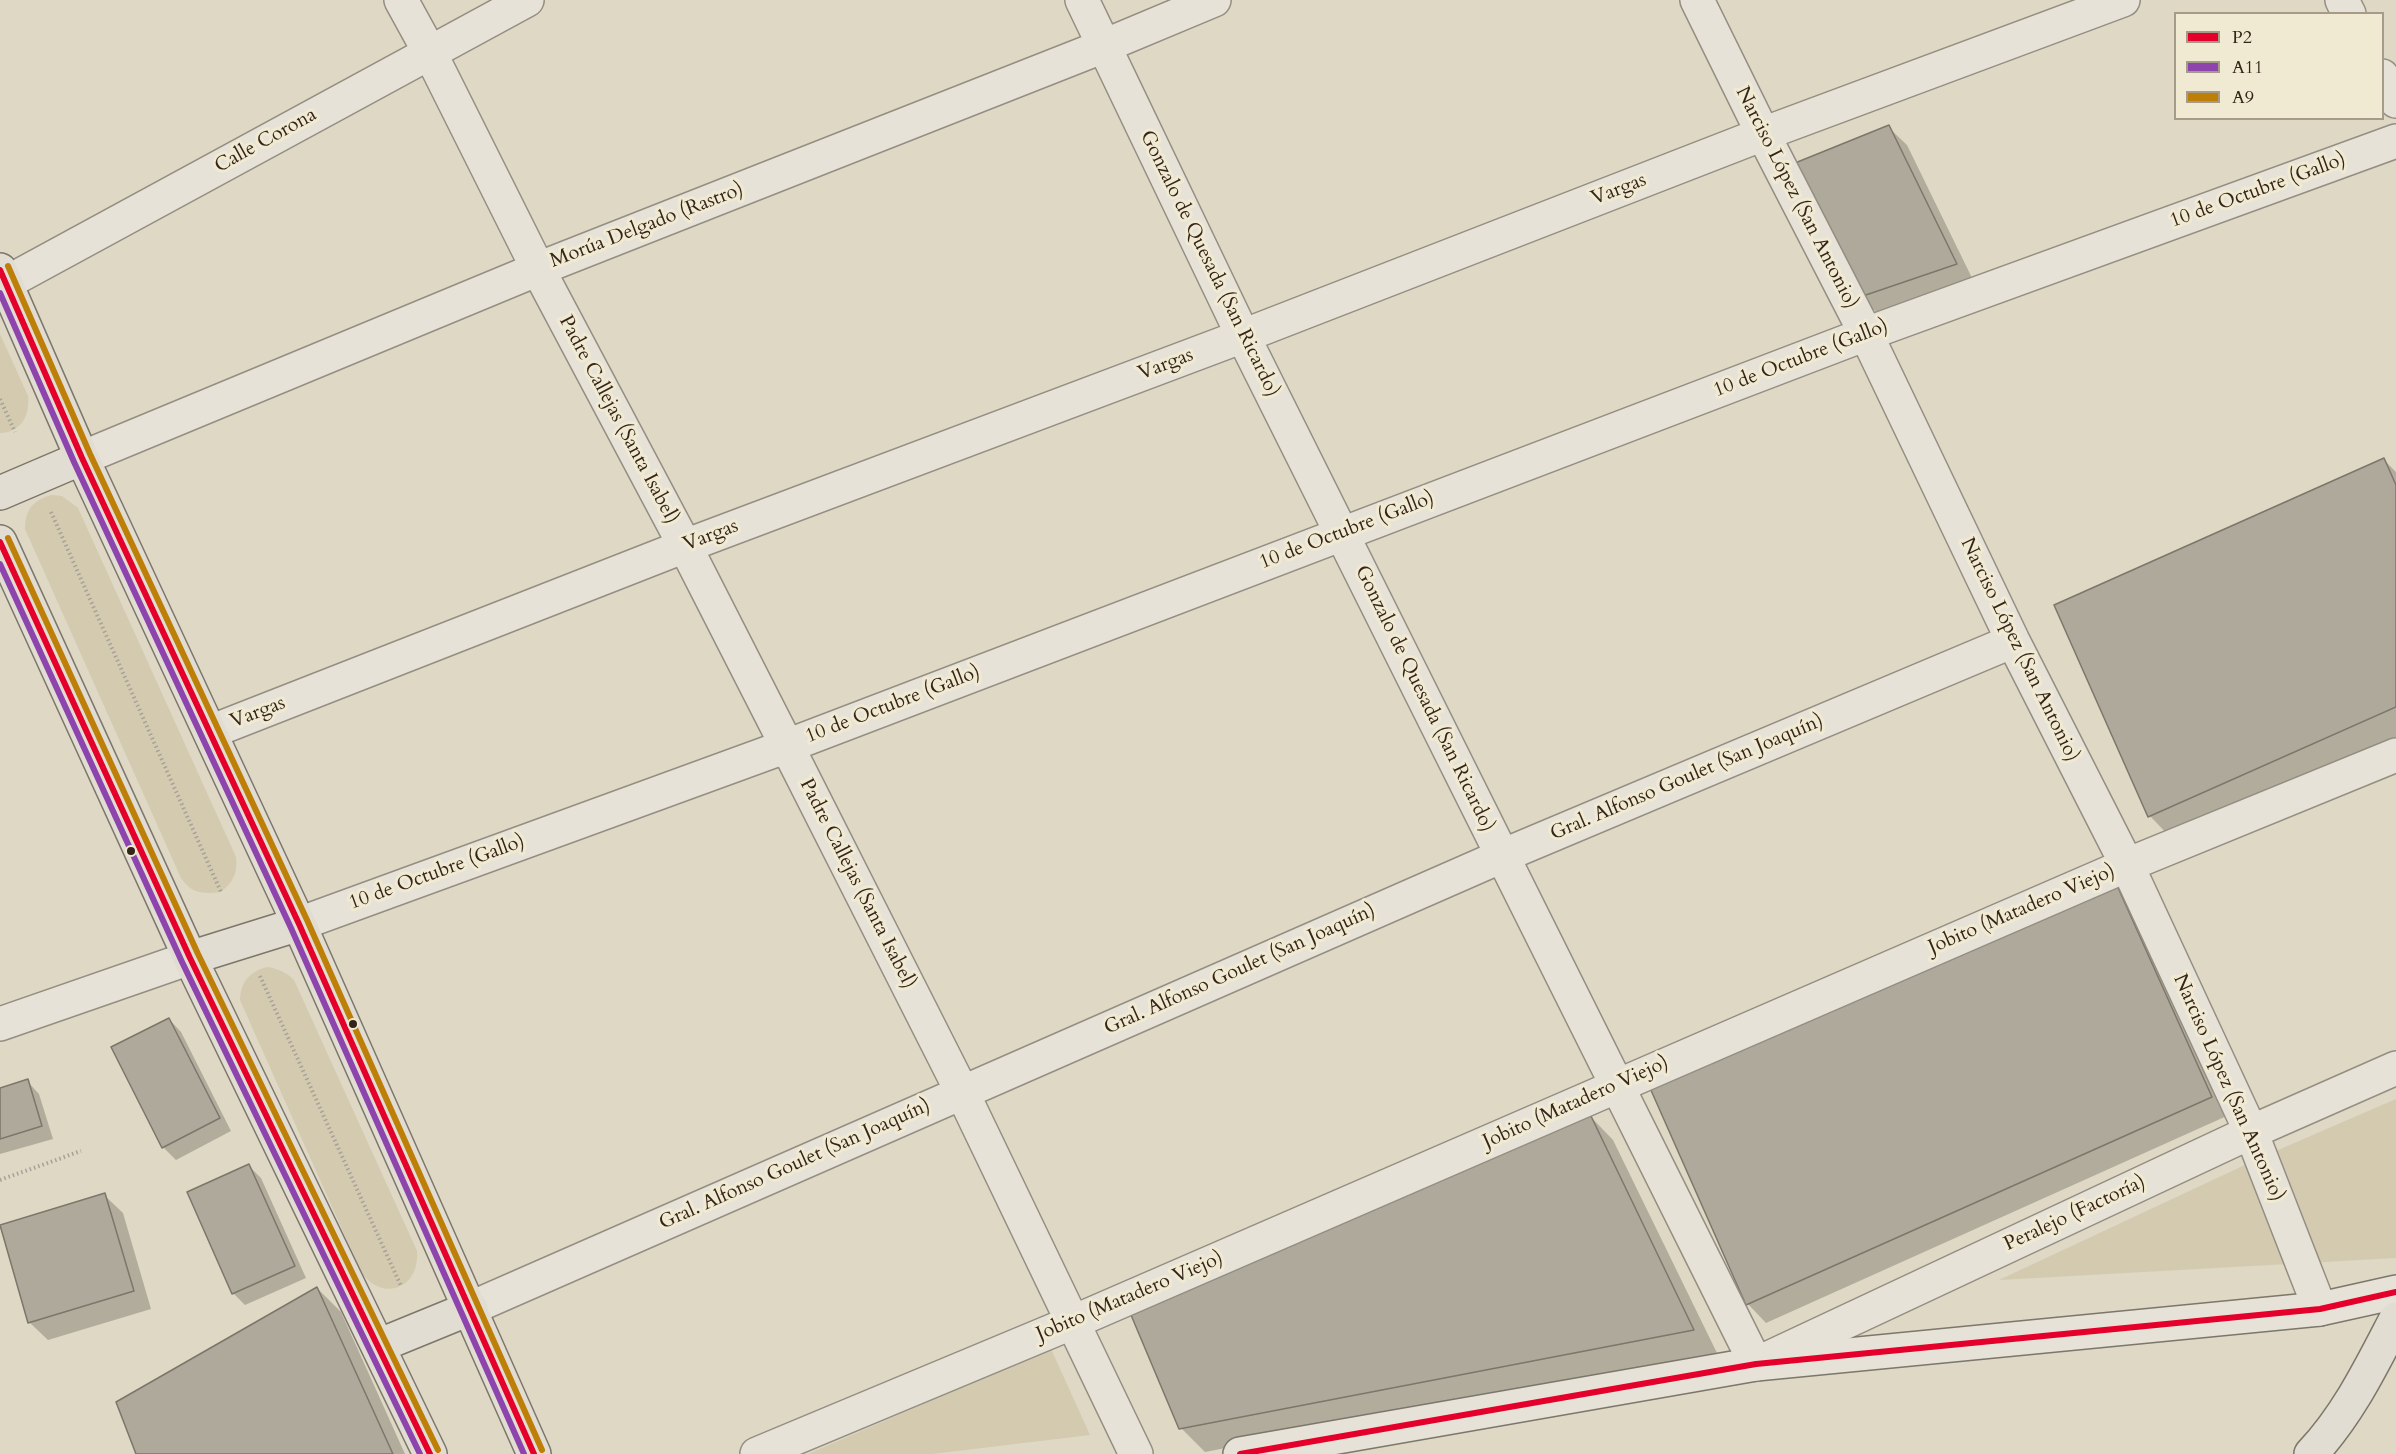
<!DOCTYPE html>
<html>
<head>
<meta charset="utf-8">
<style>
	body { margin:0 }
	#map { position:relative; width:2396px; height:1454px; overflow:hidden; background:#ded8c4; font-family:Cardo,serif }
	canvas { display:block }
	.legend { position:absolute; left:2174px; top:12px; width:210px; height:108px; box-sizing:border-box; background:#f1ead2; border:2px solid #a69b88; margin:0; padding:8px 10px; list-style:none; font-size:18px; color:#352419 }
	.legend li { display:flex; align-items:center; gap:12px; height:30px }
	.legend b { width:30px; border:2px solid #a69b88 }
</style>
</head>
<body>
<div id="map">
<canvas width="2396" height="1454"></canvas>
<ul class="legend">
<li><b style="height:8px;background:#e4002b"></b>P2</li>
<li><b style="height:8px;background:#8e44ad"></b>A11</li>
<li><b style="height:8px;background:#bd7f08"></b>A9</li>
</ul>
</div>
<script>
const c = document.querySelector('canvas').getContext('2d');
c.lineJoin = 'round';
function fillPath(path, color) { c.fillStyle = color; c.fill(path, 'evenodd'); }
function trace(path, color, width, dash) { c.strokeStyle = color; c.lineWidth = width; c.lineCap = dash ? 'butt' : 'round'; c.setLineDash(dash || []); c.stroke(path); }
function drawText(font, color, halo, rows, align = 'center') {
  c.font = font + ' Cardo,serif'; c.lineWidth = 6; c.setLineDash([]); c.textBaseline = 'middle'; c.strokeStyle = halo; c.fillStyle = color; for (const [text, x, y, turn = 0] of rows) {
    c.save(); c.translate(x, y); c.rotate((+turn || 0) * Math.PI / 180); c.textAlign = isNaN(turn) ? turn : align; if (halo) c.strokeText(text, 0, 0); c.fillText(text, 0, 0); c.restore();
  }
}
const green = new Path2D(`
	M0 334 28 396C30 416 21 432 0 433Z
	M52 495 62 496 78 508 236 857C238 873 233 882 221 892 203 894 192 894 181 878L25 529C25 510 33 500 52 495Z
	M267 967C279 969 286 972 294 980L417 1251C420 1288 383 1303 361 1272L240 1000C241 982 249 972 267 967Z
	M2396 1099V1258L1999 1280 2262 1157Z
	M1051 1349 1090 1435 932 1454H808Z`);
const shadow = new Path2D(`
	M1888 127 1907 145 1974 282 1879 315 1861 297Z
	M2384 460 2396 472V741L2173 840 2150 816 2056 605Z
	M2115 883 2133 901 2229 1115 1766 1323 1748 1304 1652 1089Z
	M169 1019 181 1032 231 1131 176 1160 163 1147Z
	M27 1081 39 1094 53 1139 0 1154V1089Z
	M1590 1116 1613 1140 1717 1353 1205 1452 1181 1428Z
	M249 1166 261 1178 306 1278 245 1305 233 1293Z
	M104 1195 123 1213 151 1309 48 1340 29 1322 0 1227Z
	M317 1288 341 1312 405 1454H137Z`);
const building = new Path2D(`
	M1889 125 1957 264 1860 297 1795 163Z
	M2384 458 2396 485V707L2148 817 2054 605Z
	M2115 881 2212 1097 1746 1305 1650 1088Z
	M169 1018 220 1118 162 1148 111 1047Z
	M28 1079 42 1126 0 1139V1088Z
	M1590 1114 1694 1330 1179 1429 1131 1315Z
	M249 1164 295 1266 232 1294 187 1192Z
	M105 1193 134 1291 28 1323 0 1225Z
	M317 1287 393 1454H136L116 1402Z`);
const path = new Path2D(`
	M0 399 15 432
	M51 512 221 892
	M260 976 401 1286
	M0 1180 81 1151`);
const street = new Path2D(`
	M401 0 429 51 538 269 685 546 787 746 962 1092 1136 1454
	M1082 0 1243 336 1756 1364 2251 1132 2396 1068
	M1697 0 1763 134 1866 334 2013 641 2127 865 2251 1132 2320 1309
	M2342 0 2349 14
	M2382 76 2396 101
	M6 283 527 0
	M82 458 538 269 1104 46 1214 0
	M210 732 685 546 1243 336 1763 134 2123 0
	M299 924 787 746 1866 334 2396 141
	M0 1024 190 958
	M471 1308 1502 856 2013 641
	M757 1454 1071 1323 2127 865 2396 755`);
const secondary = new Path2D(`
	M1240 1454 1756 1364 2320 1309 2396 1292`);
const primary = new Path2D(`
	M0 270 82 458 299 924 534 1454
	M0 493 82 458
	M0 542 190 958 430 1454
	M190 958 299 924
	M378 1346 471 1308
	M2311 1454C2348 1415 2372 1365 2396 1319`);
const bus1 = new Path2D(`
	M0 270 82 458 299 924 534 1454
	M0 542 190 958 430 1454
	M1240 1454 1756 1364 2320 1309 2396 1292`);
const bus2 = new Path2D(`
	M0 293 74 462 291 928 524 1454
	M0 564 182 962 420 1454`);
const bus3 = new Path2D(`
	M8 266 90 454 307 920 542 1450
	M8 538 198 954 438 1450`);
const markers = [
	[131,851,5,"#352419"],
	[353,1024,5,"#352419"]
];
const streetNames = [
	["Calle Corona",266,141,-29],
	["Vargas",1619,190,-21],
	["10 de Octubre (Gallo)",2258,191,-20],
	["Narciso López (San Antonio)",1796,198,63],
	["Morúa Delgado (Rastro)",647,226,-21],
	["Gonzalo de Quesada (San Ricardo)",1209,264,64],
	["10 de Octubre (Gallo)",1801,359,-21],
	["Vargas",1166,365,-21],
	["Padre Callejas (Santa Isabel)",618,420,62],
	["10 de Octubre (Gallo)",1347,531,-21],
	["Vargas",711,536,-21],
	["Narciso López (San Antonio)",2019,650,64],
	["Gonzalo de Quesada (San Ricardo)",1424,699,64],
	["10 de Octubre (Gallo)",893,705,-21],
	["Vargas",258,713,-21],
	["Gral. Alfonso Goulet (San Joaquín)",1687,778,-23],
	["10 de Octubre (Gallo)",437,873,-20],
	["Padre Callejas (Santa Isabel)",857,884,63],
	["Jobito (Matadero Viejo)",2022,910,-23],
	["Gral. Alfonso Goulet (San Joaquín)",1240,970,-24],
	["Narciso López (San Antonio)",2228,1088,66],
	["Jobito (Matadero Viejo)",1576,1103,-24],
	["Gral. Alfonso Goulet (San Joaquín)",795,1165,-24],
	["Peralejo (Factoría)",2075,1214,-25],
	["Jobito (Matadero Viejo)",1130,1297,-23]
];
fillPath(green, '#d3cab0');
fillPath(shadow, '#0003');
fillPath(building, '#aea99b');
trace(building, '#7c766b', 1.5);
trace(street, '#948e82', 36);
trace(secondary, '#7c766b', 36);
trace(primary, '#7c766b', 36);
trace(path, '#a6a29a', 4, [1.5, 3]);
trace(street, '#e6e2d8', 33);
trace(secondary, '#e6e2d8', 33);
trace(primary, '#e1ddd2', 33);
trace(bus1, '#e4002b', 6);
trace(bus2, '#8e44ad', 6);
trace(bus3, '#bd7f08', 6);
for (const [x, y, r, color] of markers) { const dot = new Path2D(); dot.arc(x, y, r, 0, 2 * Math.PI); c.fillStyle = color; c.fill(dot); trace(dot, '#f1ead2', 2); }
drawText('20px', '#352419', '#f1ead2', streetNames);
</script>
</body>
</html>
